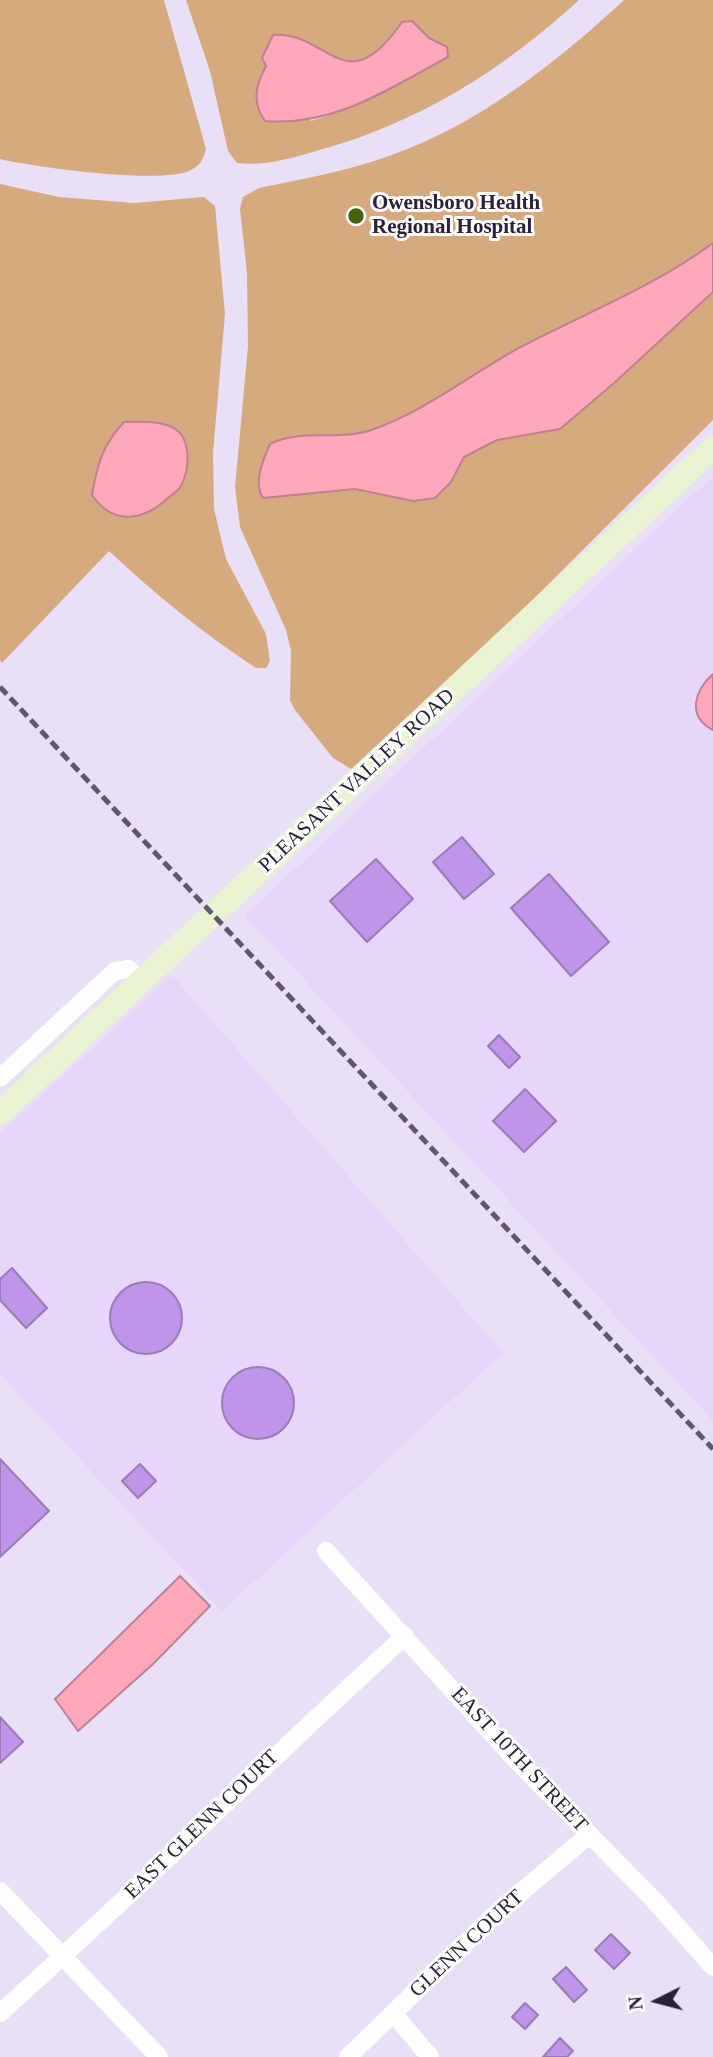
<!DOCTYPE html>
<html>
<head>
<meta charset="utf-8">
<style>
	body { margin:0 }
	#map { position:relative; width:713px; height:2057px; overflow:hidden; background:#e9dff7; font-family:Georgia,serif }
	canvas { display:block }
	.north { position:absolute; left:622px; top:1966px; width:70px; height:70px; -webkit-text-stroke:5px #fff; paint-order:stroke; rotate:264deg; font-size:19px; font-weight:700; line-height:28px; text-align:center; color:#2b2137 }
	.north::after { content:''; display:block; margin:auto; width:24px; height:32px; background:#2b2137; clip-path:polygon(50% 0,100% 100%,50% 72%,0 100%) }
</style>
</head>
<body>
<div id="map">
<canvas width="713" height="2057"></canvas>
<div class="north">N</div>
</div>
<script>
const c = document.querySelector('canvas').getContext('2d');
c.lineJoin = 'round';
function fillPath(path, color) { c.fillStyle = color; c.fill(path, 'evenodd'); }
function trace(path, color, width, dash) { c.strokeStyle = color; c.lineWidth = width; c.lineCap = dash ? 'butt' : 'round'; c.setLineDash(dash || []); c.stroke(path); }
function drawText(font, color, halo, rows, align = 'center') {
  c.font = font + ' Georgia,serif'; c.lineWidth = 6; c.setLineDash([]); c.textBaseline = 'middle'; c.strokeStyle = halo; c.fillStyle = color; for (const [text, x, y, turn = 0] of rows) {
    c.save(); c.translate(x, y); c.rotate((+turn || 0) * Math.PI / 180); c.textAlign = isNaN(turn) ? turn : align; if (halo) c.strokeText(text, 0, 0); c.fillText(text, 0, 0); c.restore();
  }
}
const built = new Path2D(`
	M713 476V1421L245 916Z
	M172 975 503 1353 222 1611 0 1374V1134Z`);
const green = new Path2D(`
	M0 0H164L206 149C204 158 200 166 191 170 162 185 34 167 0 159Z
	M186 0H579C503 70 417 124 316 151 289 159 266 166 237 163L228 151 210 71ZM402 22 447 47 448 57C403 82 360 105 311 121L259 78 266 66 273 35C327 30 345 105 402 22Z
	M624 0H713V420L364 768 356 772 333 758 295 710 290 700 291 651 286 630 240 527 235 487 248 347 247 273 240 209 243 197 259 188C302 179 348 171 389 156 478 125 556 63 624 0Z
	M0 184 59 197 134 203 204 197 215 206 225 314 213 453 214 509 226 559 266 634 270 661 266 668H256C203 633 156 595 109 551L2 663 0 660Z`);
const water = new Path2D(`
	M412 21 429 38 447 47 448 57C390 88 334 127 265 121 252 103 255 86 266 66L262 58 273 35C328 30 345 105 402 22Z
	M713 243V292L614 383 560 429 497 440 464 457 451 482 435 498 413 501 355 489 263 498C253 483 263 460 270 444 301 428 341 442 374 429 425 411 470 375 517 349 583 314 652 288 713 243Z
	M124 422C139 422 158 420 172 427 192 437 190 468 181 486 179 490 173 494 169 497 144 521 113 526 92 495 97 465 103 444 124 422Z
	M713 674V730C686 716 695 690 713 674Z
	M180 1576 210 1606 152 1665 78 1731 55 1699Z`);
const building = new Path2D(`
	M462 837 494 874 464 899 433 862Z
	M376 859 413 899 367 942 330 901Z
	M549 874 609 942 571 976 511 908Z
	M499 1035 520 1057 509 1068 488 1046Z
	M525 1089 556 1121 524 1152 493 1121Z
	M12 1268 47 1308 26 1328 0 1300V1279Z
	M110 1318a36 36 0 1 1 72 0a36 36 0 1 1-72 0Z
	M222 1403a36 36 0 1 1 72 0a36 36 0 1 1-72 0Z
	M0 1459 49 1511 0 1557Z
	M140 1464 156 1481 138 1498 122 1481Z
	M0 1717 23 1742 0 1763Z
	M611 1934 630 1953 614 1969 595 1950Z
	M566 1967 587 1990 574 2002 553 1979Z
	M525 2003 538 2015 525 2029 512 2017Z
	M560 2038 573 2051 567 2057H543Z`);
const street = new Path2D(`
	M0 1078 115 971 129 969 141 981
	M326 1551 514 1758 654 1900 713 1967
	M0 1891 159 2057
	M0 2013C138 1890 269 1760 405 1636
	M393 2013 430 2057
	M348 2057 493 1916 589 1835`);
const secondary = new Path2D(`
	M0 1113 713 448`);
const rail = new Path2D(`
	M0 687 713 1449`);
const markers = [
	[356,216,9,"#496211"]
];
const poiNames = [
	["Owensboro Health",372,204],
	["Regional Hospital",372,228]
];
const streetNames = [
	["PLEASANT VALLEY ROAD",357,781,-43],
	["EAST 10TH STREET",519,1760,47],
	["EAST GLENN COURT",202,1825,-44],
	["GLENN COURT",467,1944,-43]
];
fillPath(built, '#e7d5fc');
fillPath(green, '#d6aa7e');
fillPath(water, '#fea8ba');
trace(water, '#bf8093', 2);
fillPath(building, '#bf94eb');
trace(building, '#967db3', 2);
trace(street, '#fff', 18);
trace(secondary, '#e7f3d1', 24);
trace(rail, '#61576d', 5, [10, 5]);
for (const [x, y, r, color] of markers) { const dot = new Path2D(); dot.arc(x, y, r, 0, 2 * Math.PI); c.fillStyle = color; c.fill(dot); trace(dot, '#fff', 2.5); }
drawText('bold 21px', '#2b2137', '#fff', poiNames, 'left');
drawText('21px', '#2b2137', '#fff', streetNames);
</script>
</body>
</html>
